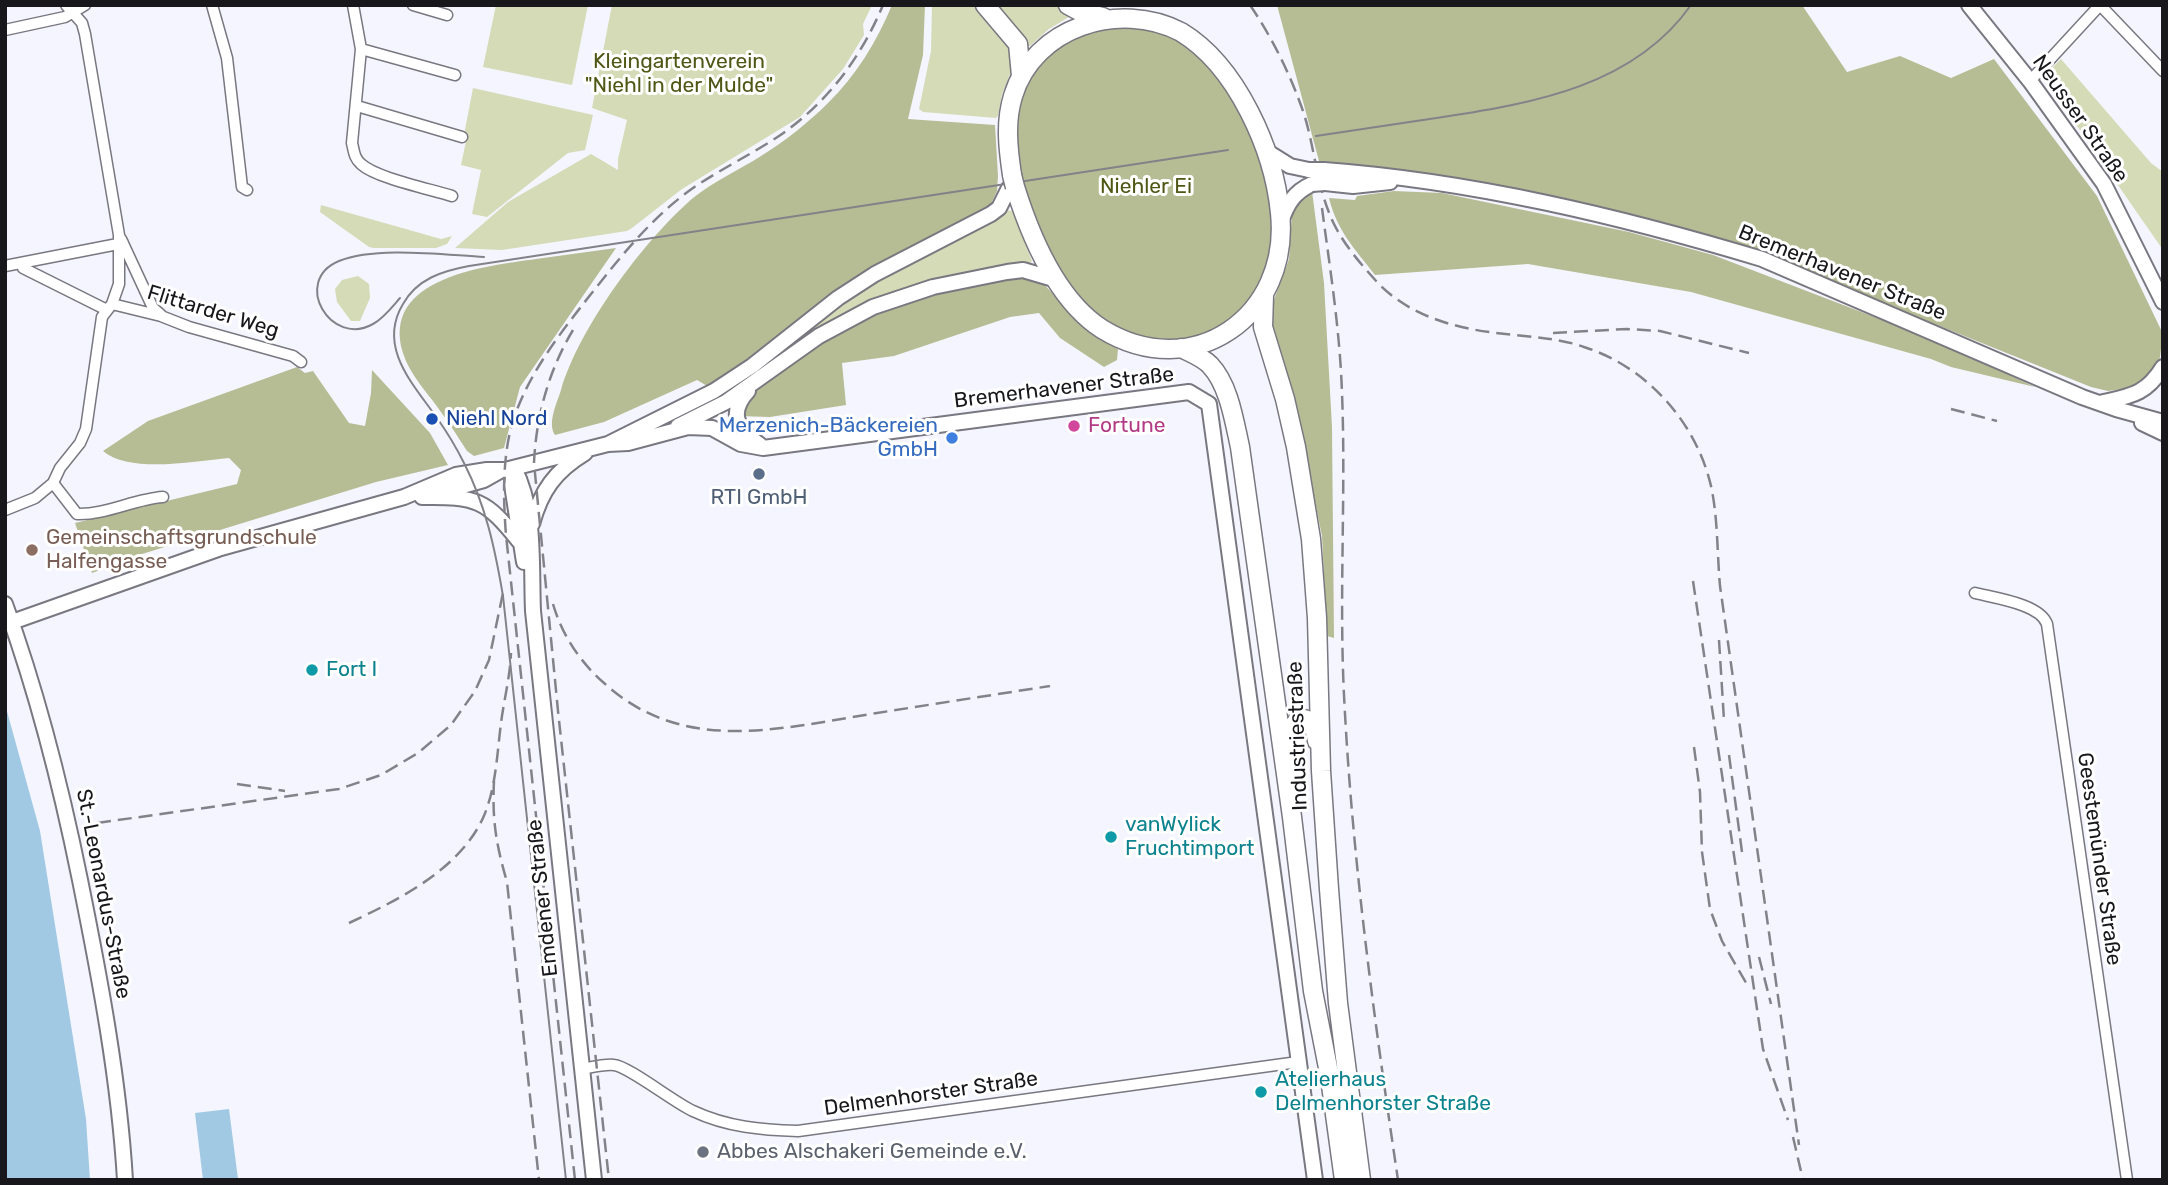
<!DOCTYPE html>
<html>
<head>
<meta charset="utf-8">
<style>
	body { margin:0 }
	#map { position:relative; width:2168px; height:1185px; overflow:hidden; background:#f5f5ff; font-family:Rubik,sans-serif }
	canvas { display:block }
	.frame { position:absolute; inset:0; border:7px solid #18171b; pointer-events:none }
</style>
</head>
<body>
<div id="map">
<canvas width="2168" height="1185"></canvas>
<div class="frame"></div>
</div>
<script>
const c = document.querySelector('canvas').getContext('2d');
c.lineJoin = 'round';
function fillPath(path, color) { c.fillStyle = color; c.fill(path, 'evenodd'); }
function trace(path, color, width, dash) { c.strokeStyle = color; c.lineWidth = width; c.lineCap = dash ? 'butt' : 'round'; c.setLineDash(dash || []); c.stroke(path); }
function drawText(font, color, halo, rows, align = 'center') {
  c.font = font + ' Rubik,sans-serif'; c.lineWidth = 6; c.setLineDash([]); c.textBaseline = 'middle'; c.strokeStyle = halo; c.fillStyle = color; for (const [text, x, y, turn = 0] of rows) {
    c.save(); c.translate(x, y); c.rotate((+turn || 0) * Math.PI / 180); c.textAlign = isNaN(turn) ? turn : align; if (halo) c.strokeText(text, 0, 0); c.fillText(text, 0, 0); c.restore();
  }
}
const green = new Path2D(`
	M496 5H588L572 85 483 67Z
	M612 5H872L863 24 864 35 843 69 800 117 682 189 632 228 627 231 502 250 455 248 508 202 591 154 618 170V159L627 120 592 108Z
	M932 5H974L1009 41 1013 67 1002 94 998 116 996 118 923 112 919 109 931 51Z
	M990 5H1059L1069 17 1049 29 1030 46H1026Z
	M2061 59 2151 163 2163 172V250L2043 77Z
	M473 88 593 115 585 150 568 153 487 217 472 214 481 170 461 165 466 141 463 140Z
	M321 205 441 239 452 236 447 244 436 248H374L369 247 320 212Z
	M1007 210 1012 211 1032 261 1030 264H1018L721 399 719 397 752 376 862 288 993 220Z
	M358 276 369 284 370 298 360 321H351L337 302 335 289 342 280Z`);
const forest = new Path2D(`
	M892 5H925L923 55 908 119 995 125 998 176 997 191 991 204 780 339 709 387 697 380 604 422 555 435C547 423 557 403 561 390 579 328 644 240 693 198 714 181 739 170 761 156 785 141 808 123 828 103 856 76 877 41 892 5Z
	M1277 5H1802L1847 72 1900 56 1951 78 1994 59 2097 196 2163 334 2159 364 2136 387 2108 391 2091 387 1798 269 1504 190 1440 176 1319 161Z
	M1129 21 1189 44 1231 93 1260 151 1276 231 1258 293 1216 332 1166 344 1115 331 1083 305 1037 235 1020 172 1015 130 1026 77 1064 38Z
	M1312 191 1324 283 1332 427 1334 638 1327 636 1322 536 1304 448 1270 323 1272 305 1289 259 1292 213 1301 198Z
	M1394 191 1442 193 1629 232 1713 255 1937 341 2035 387 1951 367 1931 359 1691 292 1528 264 1375 275C1355 249 1337 231 1329 198L1355 200 1357 196Z
	M616 248 520 387 504 448 474 456 467 451C459 439 452 427 443 415 430 395 410 376 403 353 380 277 487 266 536 259 563 255 589 252 616 248Z
	M1022 276 1042 282 1084 328 1118 349 1117 360 1104 367 1060 338 1039 313 1010 317 894 356 842 363 846 405 770 417 739 416 749 394 812 347 862 317 927 294Z
	M297 367 305 373 313 371 349 423 365 426 371 393 372 370 430 433 448 465 376 482 142 554 92 573 75 523 237 484 241 470 229 458C195 461 130 474 103 451L148 421Z`);
const water = new Path2D(`
	M5 704 40 831 86 1119 90 1180H5Z
	M229 1109 238 1179 203 1180 195 1113Z`);
const street = new Path2D(`
	M212 5 227 58 242 187 247 190
	M353 5 361 49 352 143C354 151 354 158 361 164 376 178 430 189 452 196
	M413 5 447 15
	M2100 5 2163 71
	M5 30 65 17 85 5
	M361 49 455 75
	M2030 81 2100 5
	M357 106 462 137
	M121 239 153 308 161 315
	M22 263 23 268 107 310
	M5 266 123 243
	M112 304 161 316 189 327 293 356 301 362
	M53 483 77 514C106 515 134 499 163 497
	M5 510 35 498 53 483 60 468 80 443 86 429 102 317 112 304 119 284V235L85 34 82 23 66 5
	M1975 593C1995 598 2040 604 2047 624L2127 1180
	M582 1069C593 1067 604 1064 614 1065 628 1066 675 1103 693 1111 727 1127 762 1130 798 1131L1298 1062`);
const secondary = new Path2D(`
	M1969 5 2030 81 2104 184 2163 302
	M1266 151 1290 166 1309 170
	M1324 170C1472 181 1619 216 1762 259L2082 397 2116 409 2163 422
	M1325 183 1353 186 1390 182
	M1281 222C1287 204 1294 192 1312 184
	M748 391C727 414 738 429 760 445
	M2100 403C2130 396 2146 395 2163 367
	M2142 423 2163 433
	M678 426 726 402 819 336 873 307 933 287 1007 272 1023 270 1057 280
	M608 444 628 443 688 427 712 428 741 444 763 448 1189 392 1209 404 1315 1180
	M514 468C536 510 531 565 533 611L594 1180
	M514 468 512 485 524 562
	M437 493 484 480 500 471
	M422 497C477 496 486 500 519 541
	M532 524C541 491 555 471 585 453
	M5 604C38 694 61 786 80 880 100 979 119 1079 125 1180
	M12 622 221 548 404 497 456 475 487 470H505L608 444 714 391 752 366 838 298 875 274 991 214 999 208 1009 188`);
const highway = new Path2D(`
	M985 5 1018 44 1021 76
	M1068 5 1081 12 1103 17
	M1012 175C1008 148 1005 122 1013 96 1034 27 1119 0 1181 32 1237 66 1274 150 1280 213 1291 316 1193 385 1102 329 1057 300 1030 235 1015 187
	M1264 295 1263 327 1285 399 1296 447 1311 539 1317 618 1321 771 1329 889 1338 1003 1361 1180
	M1181 348C1191 353 1202 357 1210 365 1229 385 1234 420 1240 447L1292 817 1313 991 1330 1078 1344 1180
	M1286 748C1289 719 1311 704 1317 741`);
const tram = new Path2D(`
	M1316 136C1358 130 1401 123 1443 117 1534 103 1634 86 1691 5
	M400 298C392 307 384 318 373 324 331 348 291 281 339 261 376 246 444 255 484 257
	M566 1180 503 596C495 549 486 506 464 463 456 447 447 432 437 418 413 384 377 347 403 304 417 279 442 271 469 266L1228 150`);
const rail = new Path2D(`
	M1250 5C1273 39 1291 76 1304 114 1315 149 1317 188 1333 222 1344 245 1360 263 1377 282 1413 320 1466 331 1516 335 1540 338 1562 339 1584 347 1647 367 1696 422 1711 486 1718 518 1717 553 1720 586L1799 1145
	M1322 208C1330 269 1340 331 1342 393 1346 493 1339 594 1344 695 1352 858 1374 1018 1398 1180
	M573 330C549 370 536 416 534 463L558 711 609 1180
	M1553 333 1627 329 1660 331 1749 353
	M1951 409 1997 421
	M1693 581 1763 1049 1788 1120
	M553 604C562 635 580 662 604 683 684 756 781 728 877 713 934 704 992 695 1050 686
	M1719 640 1724 720
	M1694 747 1700 792 1702 852 1710 909 1722 941 1749 988
	M1729 755 1742 852
	M494 781C492 820 496 844 507 882L539 1180
	M237 784 285 791
	M97 823 339 789 381 775 418 753 451 725 475 691 489 660 504 588
	M349 923C398 900 459 870 483 818 496 789 497 754 501 723 504 700 510 677 511 653
	M1759 957 1771 1004
	M1793 1137 1803 1180
	M575 1180 506 535C503 497 502 451 515 415 531 370 562 331 591 294 622 255 652 217 693 188 721 169 752 154 779 136 827 103 861 58 883 5`);
const secondaryBridge = new Path2D(`
	M1309 170H1324
	M1312 184 1325 183`);
const highwayBridge = new Path2D(`
	M1012 175 1015 187`);
const markers = [
	[432,419,7,"#1a4fb4"],
	[1074,426,7,"#d1479c"],
	[952,438,7,"#3f7fe0"],
	[759,474,7,"#5c6f8a"],
	[32,550,7,"#8d6e63"],
	[312,670,7,"#0f9aa8"],
	[1111,837,7,"#0f9aa8"],
	[1261,1092,7,"#0f9aa8"],
	[703,1152,7,"#6b7280"]
];
const parkNames = [
	["Kleingartenverein",679,62],
	["\"Niehl in der Mulde\"",679,86],
	["Niehler Ei",1146,187]
];
const streetNames = [
	["Neusser Straße",2080,119,55],
	["Bremerhavener Straße",1842,273,22],
	["Flittarder Weg",213,312,17],
	["Bremerhavener Straße",1064,388,-7],
	["Industriestraße",1298,736,-92],
	["Geestemünder Straße",2099,859,82],
	["St.-Leonardus-Straße",103,894,79],
	["Emdener Straße",543,898,-96],
	["Delmenhorster Straße",931,1094,-8]
];
const transitNames = [
	["Niehl Nord",446,419]
];
const shopNames = [
	["Merzenich-Bäckereien",938,426],
	["GmbH",938,450]
];
const hotelNames = [
	["Fortune",1088,426]
];
const serviceNames = [
	["RTI GmbH",759,498]
];
const educationNames = [
	["Gemeinschaftsgrundschule",46,538],
	["Halfengasse",46,562]
];
const cultureNames = [
	["Fort I",326,670],
	["vanWylick",1125,825],
	["Fruchtimport",1125,849],
	["Atelierhaus",1275,1080],
	["Delmenhorster Straße",1275,1104]
];
const worshipNames = [
	["Abbes Alschakeri Gemeinde e.V.",717,1152]
];
fillPath(green, '#d4dbb6');
fillPath(forest, '#b6bd94');
fillPath(water, '#a1c9e4');
trace(street, '#797881', 13);
trace(secondary, '#797881', 18);
trace(highway, '#797881', 21);
trace(street, '#fff', 10);
trace(secondary, '#fff', 14);
trace(highway, '#fff', 18);
trace(tram, '#838289', 2);
trace(rail, '#838289', 2.5, [14, 7]);
trace(secondaryBridge, '#797881', 18, []);
trace(highwayBridge, '#797881', 21, []);
trace(secondaryBridge, '#fff', 14);
trace(highwayBridge, '#fff', 18);
for (const [x, y, r, color] of markers) { const dot = new Path2D(); dot.arc(x, y, r, 0, 2 * Math.PI); c.fillStyle = color; c.fill(dot); trace(dot, '#fff', 2.5); }
drawText('21px', '#505715', '#fff', parkNames);
drawText('21px', '#18171b', '#fff', streetNames);
drawText('21px', '#164399', '#fff', transitNames, 'left');
drawText('21px', '#366cbe', '#fff', shopNames, 'right');
drawText('21px', '#b23c85', '#fff', hotelNames, 'left');
drawText('21px', '#4e5e75', '#fff', serviceNames);
drawText('21px', '#785e54', '#fff', educationNames, 'left');
drawText('21px', '#0d838f', '#fff', cultureNames, 'left');
drawText('21px', '#5b616d', '#fff', worshipNames, 'left');
</script>
</body>
</html>
